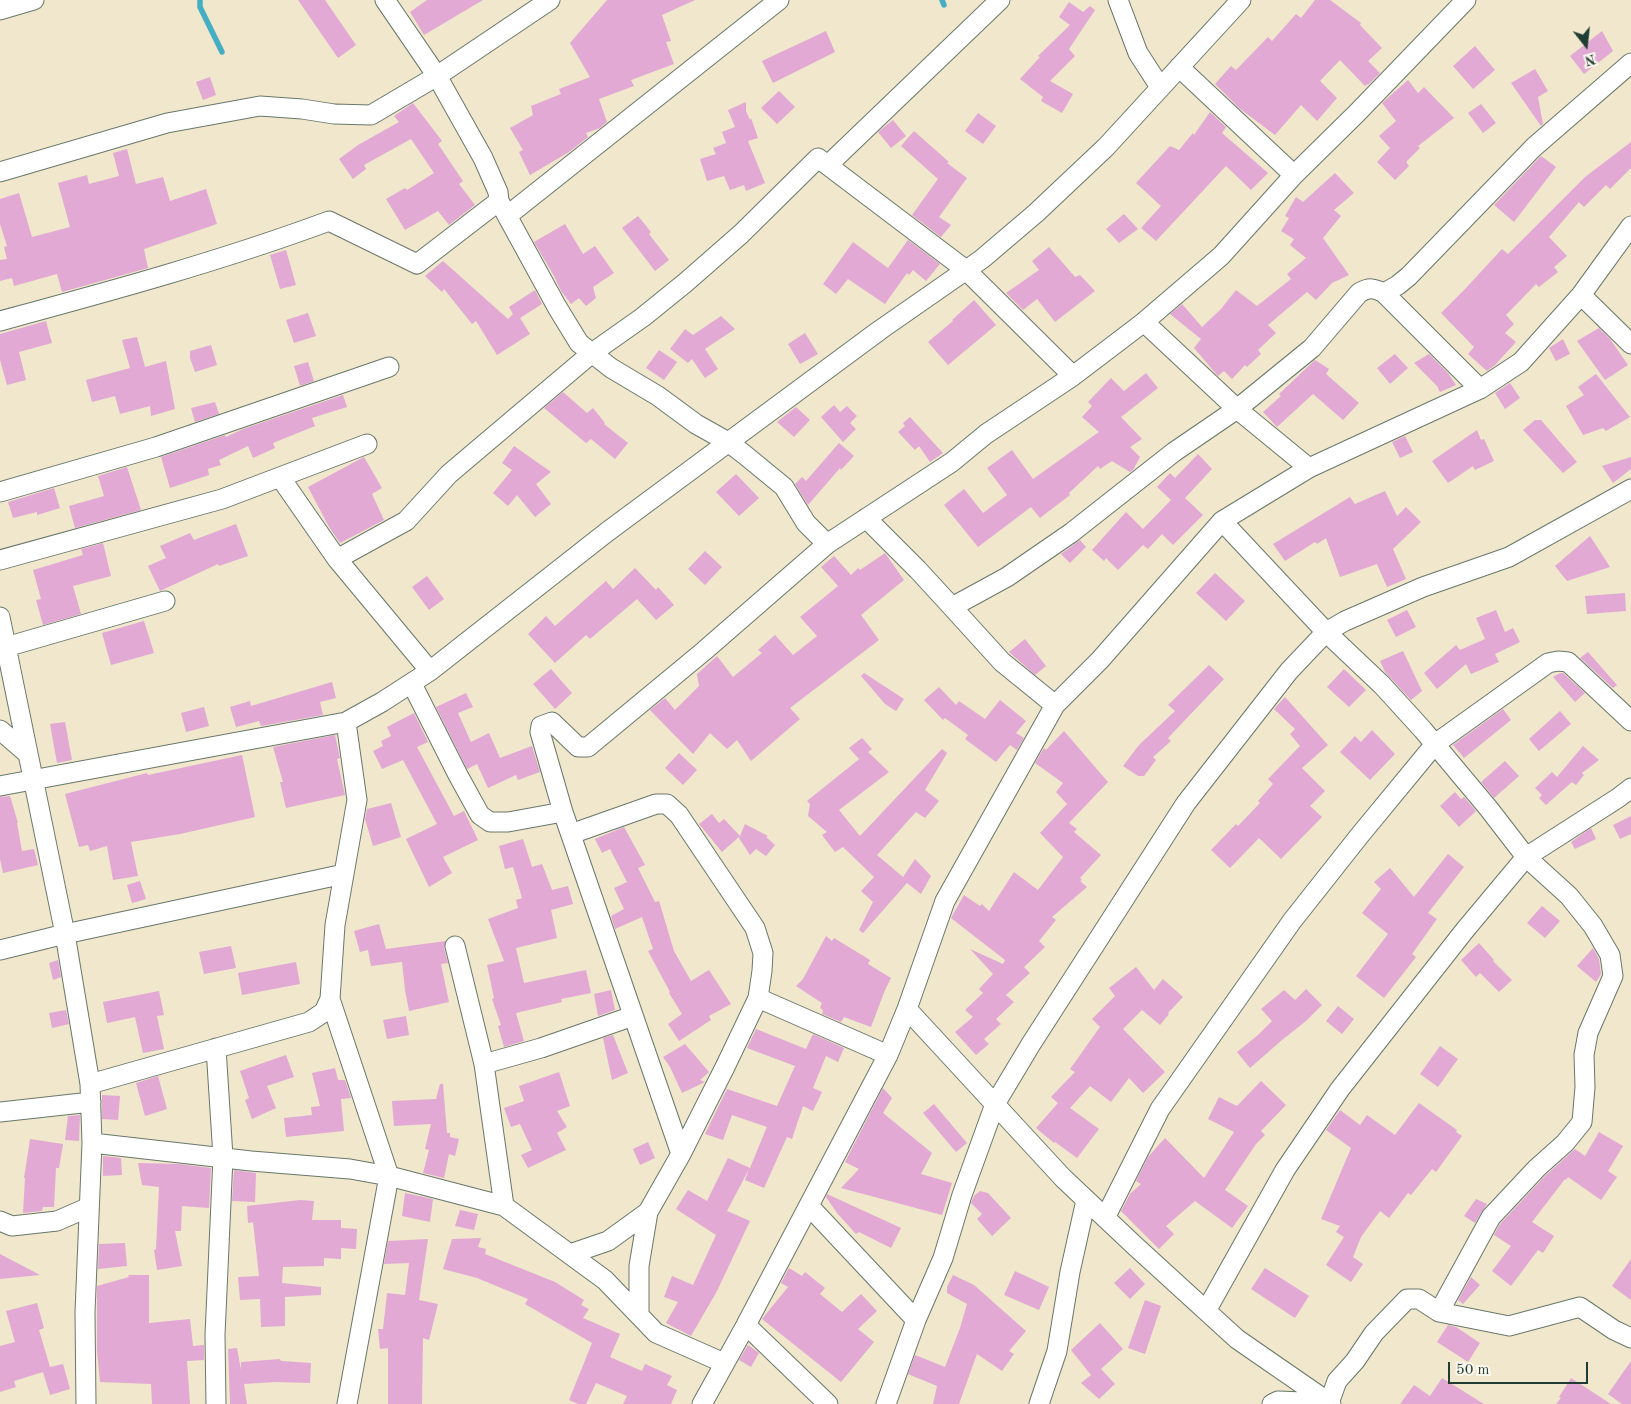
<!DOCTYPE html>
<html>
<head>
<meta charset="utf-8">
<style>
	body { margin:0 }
	#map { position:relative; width:1631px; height:1404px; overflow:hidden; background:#f0e7cc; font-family:"Old Standard TT",serif }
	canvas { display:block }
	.north { position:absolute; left:1561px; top:20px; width:50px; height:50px; -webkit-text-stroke:4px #fbf7ec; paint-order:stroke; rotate:164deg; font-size:14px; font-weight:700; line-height:20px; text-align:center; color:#1f3d34 }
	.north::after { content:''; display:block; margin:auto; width:18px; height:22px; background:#1f3d34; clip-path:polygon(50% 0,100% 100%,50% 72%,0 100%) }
	.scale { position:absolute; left:1448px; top:1362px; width:140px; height:22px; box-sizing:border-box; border:2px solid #1f3d34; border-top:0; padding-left:6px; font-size:15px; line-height:18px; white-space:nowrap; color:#1f3d34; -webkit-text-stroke:4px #fbf7ec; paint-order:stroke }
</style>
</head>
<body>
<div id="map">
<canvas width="1631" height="1404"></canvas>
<div class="north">N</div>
<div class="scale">50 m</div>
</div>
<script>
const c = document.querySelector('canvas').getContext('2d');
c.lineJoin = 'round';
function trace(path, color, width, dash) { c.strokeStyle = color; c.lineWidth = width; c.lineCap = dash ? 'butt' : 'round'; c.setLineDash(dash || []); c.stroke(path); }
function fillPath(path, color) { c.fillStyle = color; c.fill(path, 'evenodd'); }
const stream = new Path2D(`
	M200 0V7L222 52
	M942 0 944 5`);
const building = new Path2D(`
	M298 0H325L356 45 338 58Z
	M427 0H483L424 35 410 12Z
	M607 0H695L662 15 671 41 666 42 674 64 631 80 634 86 599 99 607 122 600 128 586 133 588 137 569 152 530 175 519 152 523 150 510 128 533 115 531 106 561 94 559 89 590 77 570 43Z
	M1315 0H1330L1361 23 1360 25 1382 48 1368 61 1380 73 1368 85 1367 84 1365 86 1340 60 1320 81 1337 98 1317 121 1301 105 1275 135 1239 108 1215 84 1231 66 1236 70 1268 37 1272 41 1296 14 1301 18Z
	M1069 2 1083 12 1090 6 1095 10 1069 49 1075 56 1050 81 1073 94 1062 113 1041 101 1043 97 1020 79 1040 57 1038 56 1070 25 1059 17Z
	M826 31 835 52 773 83 762 61Z
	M1602 31 1613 51 1584 74 1570 56Z
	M1475 46 1495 70 1473 89 1453 66Z
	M1535 69 1548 91 1538 97 1543 124 1541 126 1511 83Z
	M210 77 216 95 203 100 196 82Z
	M1408 80 1418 93 1424 87 1454 118 1418 146 1420 148 1406 162 1409 166 1395 180 1377 162 1390 148 1379 136 1396 121 1382 103Z
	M779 91 795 107 777 124 761 108Z
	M746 102V111L750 120 751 118 758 138 748 141 765 183 746 191 744 185 730 190 724 176 707 181 700 159 716 154 713 148 726 143 722 132 735 127 728 110Z
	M413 103 442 141 438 144 463 181 459 184 475 205 449 225 438 211 405 230 386 199 405 188 407 190 434 173 411 139 364 165 366 169 353 179 339 159 358 145 399 122 394 116Z
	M1481 104 1496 123 1483 133 1468 113Z
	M1210 112 1226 127 1222 133 1268 173 1251 190 1226 166 1156 241 1141 228 1161 206 1136 183 1170 146 1179 150 1193 133 1194 135Z
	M978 113 996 126 983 144 965 131Z
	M893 120 906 136 891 148 878 132Z
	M914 131 949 162 947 163 967 178 939 217 951 225 941 237 912 215 938 179 901 146Z
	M1631 142V168L1610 189 1606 185 1584 207 1579 202 1549 237 1567 256 1554 267 1558 272 1539 287 1536 284 1506 315 1514 324 1505 333 1516 342 1495 365 1487 371 1468 354 1474 347 1441 313 1465 289 1502 249 1508 254 1585 177Z
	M127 149 136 184 163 177 170 201 206 189 217 224 144 249 148 268 62 292 57 274 14 286 12 278 0 281V260L7 259 4 247 7 246 0 224V199L19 193 32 237 70 227 58 183 87 175 89 184 119 176 113 153Z
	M1541 156 1556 167 1514 222 1494 205Z
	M1335 173 1354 193 1334 210 1341 216 1323 238 1349 275 1332 283 1316 300 1307 292 1268 325 1276 333 1258 350 1261 354 1247 367 1245 365 1232 379 1224 371 1218 376 1194 348 1201 339 1170 314 1182 304 1202 327 1221 309 1236 290 1257 306 1291 279 1287 274 1306 258 1290 245 1294 239 1281 231 1289 218 1285 216 1296 197 1303 202Z
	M1124 214 1138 229 1119 243 1106 229Z
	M638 216 651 232 649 234 669 260 655 271 622 228Z
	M565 224 583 254 595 246 614 273 593 287 596 298 586 306 579 298 571 304 561 291 554 276 534 242Z
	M908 240 940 264 926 281 913 270 909 275 907 273 885 304 848 279 836 294 823 284 853 242 888 268Z
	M1049 247 1075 277 1080 275 1095 291 1055 322 1037 299 1023 310 1006 293 1039 270 1032 261Z
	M286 250 296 285 280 289 270 255Z
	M443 261 508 319 513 314 509 307 535 290 542 304 520 318 530 334 497 355 476 321 472 324 444 289 442 292 425 276Z
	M974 300 996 325 948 365 928 342 953 321 952 320Z
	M308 313 316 336 294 343 286 320Z
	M721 316 735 329 705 349 718 369 705 378 692 359 688 363 670 349 685 329 693 335Z
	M46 321 52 343 19 352 26 380 7 385 0 360V334Z
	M1599 328 1610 339 1628 365 1605 380 1577 341Z
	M805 333 818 354 800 364 788 344Z
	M137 337 145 367 166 361 175 409 151 416 150 406 120 414 115 396 92 402 86 380 130 368 122 340Z
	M1563 339 1570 354 1556 361 1549 348Z
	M211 345 217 365 195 372 190 358V351Z
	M659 350 677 362 664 380 646 368Z
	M1395 354 1408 368 1390 384 1377 368Z
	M1429 354 1448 373 1456 385 1440 392 1437 386 1414 363Z
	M1315 360 1329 369 1326 374 1359 403 1343 420 1313 394 1277 427 1263 412 1281 396 1279 394Z
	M308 362 314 381 300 386 294 366Z
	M1146 373 1158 388 1121 417 1142 439 1130 447 1140 457 1133 470 1130 472 1112 461 1100 469 1098 466 1069 493 1070 495 1040 518 1031 507 978 547 944 505 964 489 983 513 1007 495 987 468 1012 450 1033 479 1099 432 1082 417 1092 406 1088 402 1111 378 1124 391Z
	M1596 374 1630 417 1606 431 1603 428 1583 435 1566 406 1584 395 1578 387Z
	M1510 383 1520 398 1505 409 1495 393Z
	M563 392 587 413 593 408 605 423 604 424 628 443 615 459 591 439 586 443 544 408Z
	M343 395 347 407 312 418 315 426 273 443 275 448 253 458 248 446 219 460 221 465 208 469 209 475 170 488 161 457 225 435 226 437 243 429Z
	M215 402 219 414 195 422 191 408Z
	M834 405 840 412 847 406 857 416 850 423 856 429 843 442 821 417Z
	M796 407 810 420 794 437 777 422Z
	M910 417 943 453 930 462 919 446 915 450 898 432 905 426 903 423Z
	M1535 420H1541L1577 462 1563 473 1523 430Z
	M1477 430 1481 440 1484 439 1494 461 1475 470 1473 466 1448 483 1432 461Z
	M1405 436 1413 452 1400 458 1392 442Z
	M839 443 854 456 841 470 840 468 808 505 795 484 802 477 806 481Z
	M514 446 551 472 536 484 551 504 535 517 517 495 508 506 493 493 512 470 502 463Z
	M1198 454 1212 469 1185 498 1203 515 1173 545 1162 534 1148 549 1143 545 1118 570 1106 558 1104 561 1092 550 1126 512 1143 529 1171 500 1157 487 1170 473 1175 478Z
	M364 457 382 488 372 494 384 520 340 543 329 527 308 487Z
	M1631 457V469L1613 483 1602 466Z
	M127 467 141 510 75 528 69 506 104 496 98 476Z
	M736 474 759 498 739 516 716 492Z
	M54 488 60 508 37 515V512L13 518 8 502Z
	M1385 491 1397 516 1406 507 1421 522 1393 549 1406 579 1387 587 1377 564 1340 577 1326 538 1317 544 1315 542 1285 561 1273 544 1350 497 1355 504Z
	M236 524 248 556 219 566 218 564 160 591 148 566 166 558 160 546 190 533 194 540Z
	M1590 536 1610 567 1567 581 1555 566Z
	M1080 540 1086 547 1070 563 1061 554Z
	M103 543 111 576 73 586 81 614 43 625 36 600 41 599 33 570 83 555 81 549Z
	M705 551 722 567 705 585 688 569Z
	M885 553 904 580 861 615 879 640 790 708 800 719 751 761 737 740 727 749 710 733 693 754 650 710 665 698 675 710 699 686 697 674 717 656 733 677 762 653 758 650 775 635 793 655 817 636 800 617 838 586 821 567 834 556 851 575 858 568 860 570Z
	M635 568 656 590 658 587 674 605 656 620 637 599 590 639 586 635 555 663 528 634 546 616 555 626 606 581 613 589Z
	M1215 573 1245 601 1226 621 1196 593Z
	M427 576 444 599 429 610 412 587Z
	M1625 593 1626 611 1587 614 1585 596Z
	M1407 610 1416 627 1396 637 1387 620Z
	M1496 610 1505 632 1513 628 1520 642 1495 654 1499 662 1471 674 1466 664 1437 689 1424 673 1456 645 1460 650 1485 639 1476 618Z
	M144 621 154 653 111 665 102 633Z
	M1025 639 1046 666 1035 675 1009 652Z
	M1403 651 1422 691 1411 700 1385 672 1380 661Z
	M1588 652 1617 685 1613 688 1580 658Z
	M1209 665 1224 679 1168 738 1171 741 1153 757 1156 760 1144 776H1138L1123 766 1139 745 1175 711 1168 705Z
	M551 669 572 693 555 709 533 684Z
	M1344 669 1366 690 1349 707 1327 687Z
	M864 673 904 699 896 711 885 704 861 676Z
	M1560 673H1563L1585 693 1575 702 1553 677Z
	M332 682 336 698 320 702 323 715 261 726 259 721 236 727 230 707 250 701 251 706Z
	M939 687 956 705 959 701 985 719 1000 700 1026 721 1016 733 1024 738 1017 750 1010 745 996 762 965 739 968 735 945 718 943 720 924 700Z
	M466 693 473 707 458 713 471 742 489 733 500 758 532 746 540 772 518 780 516 775 488 788 477 764 467 769 436 707Z
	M1285 697 1328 745 1302 768 1325 791 1310 806 1322 817 1281 859 1259 838 1230 868 1211 850 1236 824 1238 826 1260 803 1258 801 1273 784 1268 779 1300 746 1290 734 1295 729 1274 709Z
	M204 707 209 726 186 732 181 713Z
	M1503 709 1511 720 1464 758 1453 745Z
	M1560 711 1571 724 1539 751 1529 739Z
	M414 713 428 742 417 747 454 816 464 811 478 840 443 857 452 873 429 887 406 839 437 824 403 760 382 769 373 751 383 746 381 741 391 736 387 727Z
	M65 722 72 760 57 763 50 724Z
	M1372 730 1395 754 1370 780 1340 752 1355 736 1361 742Z
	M1064 731 1108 782 1069 823 1077 829 1074 832 1101 855 1080 878 1082 880 1080 881 1087 887 1052 917 1056 920 1039 941 1045 947 1024 967 1030 973 1006 995 1014 1002 996 1019 1001 1024 984 1039 989 1044 976 1055 955 1032 973 1017 965 1010 983 993 979 989 993 974 970 949 1003 964 1005 960 951 918 964 895 980 906 982 904 989 911 1014 872 1038 890 1063 857 1040 833 1067 804 1056 792 1063 783 1035 763 1044 748 1046 750Z
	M335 735 340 758 337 759 345 795 286 808 280 782H283L273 747Z
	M862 738 872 749 859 759 849 748Z
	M1583 746 1599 760 1582 773 1584 775 1576 785 1572 782 1546 805 1539 798 1542 795 1535 788 1552 772 1557 777Z
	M942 749 947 753 925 790 939 801 925 818 916 812 877 855 903 877 915 859 931 876 921 894 907 883 863 933 859 930 873 902 861 891 874 877 843 847 835 852 822 835 827 832 808 816 810 804 807 801 868 752 889 772 839 810 860 836Z
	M679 753 697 770 683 785 665 768Z
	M242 755 255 817 180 834 131 842 138 876 113 880 107 846 90 851 88 845 79 847 65 794 147 773 148 775Z
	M1505 761 1519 776 1494 798 1481 782Z
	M1455 792 1461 799 1464 797 1476 811 1459 827 1440 806Z
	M10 796 18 823H17L22 851 34 849 38 865 3 873 0 859V797Z
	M391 803 401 837 373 846 365 819 367 809Z
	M712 814 719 823 724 819 740 836 745 824 768 836 766 837 775 845 766 856 756 849 750 855 739 838 740 836 722 852 699 824Z
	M1631 816V834L1620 839 1613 825Z
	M624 827 645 865 638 868 655 902 659 901 674 951 691 981 709 970 731 1004 709 1016 711 1020 679 1041 668 1024 682 1014 669 993 670 992 648 951 653 949 642 917 615 929 611 916 624 909 614 888 627 882 610 849 602 853 595 839Z
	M1591 828 1596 839 1575 849 1571 842Z
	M523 839 532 867 542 864 552 890 568 886 573 904 551 910 557 938 516 948 524 983 586 970 591 993 561 999 562 1002 516 1013 524 1041 504 1047 498 1026 501 1025 492 999 494 998 487 965 504 961 488 919 518 908 516 900 522 898 513 867 505 869 499 846Z
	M1448 854 1464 867 1428 913 1437 919 1412 954 1416 957 1384 998 1356 976 1388 934 1362 913 1381 889 1374 882 1390 868 1414 897Z
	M140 881 146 899 132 903 127 885Z
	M1542 906 1560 921 1545 938 1527 923Z
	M379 924 386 949 446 941 444 948 448 963 441 964 449 1002 409 1011 405 990 402 962 371 966 368 950 360 952 354 931Z
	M826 936 832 941 834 938 870 960 868 964 891 978 885 990 871 1027 844 1017 841 1022 822 1014 823 1010 820 1008 822 1003 796 986 803 979Z
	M1479 943 1494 960 1493 961 1512 980 1499 992 1480 973 1476 977 1461 960Z
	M231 946 236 968 204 974 199 952Z
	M1593 948 1599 959 1601 974 1596 982 1577 966Z
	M58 960 61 977 53 980 49 963Z
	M296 962 300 984 242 995 238 973Z
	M1136 967 1154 990 1163 979 1183 997 1168 1013 1169 1014 1160 1025 1142 1010 1123 1029 1165 1072 1143 1093 1129 1078 1111 1102 1090 1086 1070 1108 1099 1129 1077 1158 1055 1142 1054 1143 1036 1128 1058 1103 1051 1097 1075 1072 1070 1069 1100 1027 1092 1019 1115 996 1109 988Z
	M1306 989 1322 1005 1306 1021 1282 1040 1250 1068 1237 1052 1258 1035 1272 1021 1261 1009 1284 990 1295 1000Z
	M611 990 615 1010 598 1016 594 994Z
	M159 991 164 1015 157 1016 164 1049 143 1053 135 1017 107 1023 103 1002Z
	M1338 1006 1354 1019 1342 1034 1326 1021Z
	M66 1010 69 1024 52 1028 49 1013Z
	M406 1016 409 1035 387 1039 383 1020Z
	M756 1029 806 1049 813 1034 844 1048 838 1062 826 1056 813 1088 822 1092 813 1111 803 1106 792 1139 787 1137 764 1188 745 1180 749 1169 727 1211 750 1221 717 1291 691 1336 666 1323 678 1302 664 1297 672 1276 693 1285 716 1235 676 1209 688 1190 707 1201 728 1158 750 1168 766 1129 767 1127 732 1115 723 1140 705 1134 727 1089 777 1106 795 1066 747 1048Z
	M613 1035 628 1073 612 1080 603 1038Z
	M685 1044 709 1072 700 1080 705 1082 682 1093 670 1067 663 1057Z
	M1440 1046 1458 1059 1438 1087 1420 1074Z
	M286 1055 294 1077 267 1086 276 1108 252 1119 245 1100 249 1098 240 1071Z
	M335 1068 338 1080H345L351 1098 341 1099 344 1131 286 1137 284 1118 312 1115 311 1107 320 1106 312 1073Z
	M559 1072 570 1106 557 1111 567 1127 557 1133 566 1150 528 1168 521 1155 532 1150 520 1124 511 1127 504 1108 524 1101 519 1086Z
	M158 1076 167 1109 145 1116 136 1083Z
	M1261 1081 1286 1105 1261 1131 1265 1135 1256 1144 1225 1190 1248 1206 1232 1228 1195 1201 1166 1226 1174 1234 1159 1249 1121 1211 1130 1194 1141 1184 1136 1181 1148 1157 1165 1138 1204 1178 1234 1132 1208 1119 1219 1097 1237 1106Z
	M440 1084H443L447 1133H450V1137L459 1139 455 1156 449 1154 444 1178 423 1173 429 1150 425 1149 431 1124 394 1126 392 1101 436 1099Z
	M883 1088 892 1098 883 1113 932 1153 921 1174 952 1183 942 1215 841 1188 859 1169 845 1162Z
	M102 1095 120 1096 118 1120 102 1119Z
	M1419 1103 1457 1130 1456 1132 1462 1136 1436 1172 1432 1169 1411 1195 1408 1193 1389 1218 1380 1211 1361 1237 1353 1257 1363 1264 1351 1282 1326 1265 1344 1237 1336 1232 1340 1226 1321 1219 1351 1148 1326 1130 1340 1110 1360 1125 1367 1115 1395 1135Z
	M934 1104 967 1143 956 1152 923 1113Z
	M80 1115 79 1141 65 1140 68 1116Z
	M1599 1132 1623 1146 1608 1171 1617 1177 1601 1200 1568 1177 1566 1180 1565 1179 1532 1222 1554 1236 1543 1253 1538 1250 1511 1286 1492 1271 1511 1246 1494 1235 1500 1224 1545 1176 1575 1149 1585 1156Z
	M30 1139 63 1144 59 1168H56L54 1207H43L42 1211 23 1213 25 1178H24Z
	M648 1142 655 1158 640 1165 633 1149Z
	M103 1156 121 1158 122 1175 103 1176Z
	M138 1163 179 1164 211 1168 209 1208 182 1206 181 1231H175L182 1266 157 1270 154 1250 156 1249 159 1187 142 1185Z
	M234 1170 256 1173 255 1202 232 1201Z
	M980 1191 988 1193 1011 1218 992 1236 977 1219 982 1214 971 1203 974 1196Z
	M405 1193 433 1199 430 1222 402 1216Z
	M827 1194 901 1228 891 1248 859 1232 856 1234 837 1213 826 1197Z
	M1476 1199 1487 1204 1475 1223 1464 1216Z
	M300 1200 314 1201 312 1220H341V1228L357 1229 356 1249 341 1248V1259L324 1258V1266L283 1267 282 1283 321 1287V1295L285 1297V1326L261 1327 260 1299 240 1300 238 1277 259 1276 253 1222 248 1223 247 1206Z
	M460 1210 478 1214 474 1230 455 1226Z
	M481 1238 478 1247 486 1249 485 1254 555 1282 584 1300 581 1305 589 1309 583 1318 620 1334 610 1357 642 1371 645 1364 672 1376 667 1385 677 1390 671 1404H623L627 1396 596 1383 586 1404H578L569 1400 592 1343 525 1304 528 1299 477 1278 443 1269 452 1239Z
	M428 1239 419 1300 438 1304 429 1340 423 1338 422 1404H388V1348L380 1349 378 1329H383L387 1293 405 1295 409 1263 384 1264 388 1241Z
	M125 1243 127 1266 98 1269 99 1244Z
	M0 1254 40 1275 0 1279Z
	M1631 1259V1300L1612 1286Z
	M789 1268 802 1276 805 1272 825 1288 820 1294 842 1312 861 1294 877 1311 858 1329 874 1342 841 1382 762 1319 788 1287 781 1283Z
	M1130 1268 1145 1284 1130 1299 1114 1283Z
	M1265 1268 1309 1296 1295 1318 1251 1289Z
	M1015 1271 1049 1287 1039 1310 1004 1295Z
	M128 1275H149V1323L190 1319 193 1346 204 1345V1360L187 1361 190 1404H152L151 1384 100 1382 97 1351V1286L129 1277Z
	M953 1275 974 1285 1026 1331 1009 1351 1014 1354 1002 1371 977 1354 959 1404H933L937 1386 908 1374 915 1355 945 1367 960 1328 967 1304 947 1293V1287Z
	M1471 1277 1480 1285 1463 1304 1458 1300Z
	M1145 1300 1161 1306 1145 1354 1128 1348Z
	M37 1303 44 1328 39 1330 50 1367 63 1364 70 1389 50 1395 43 1372 14 1381 16 1387 0 1392V1346L15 1342 6 1311Z
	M1100 1323 1123 1349 1101 1369 1115 1384 1099 1399 1081 1383 1091 1375 1071 1350Z
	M1448 1325 1456 1327 1480 1343 1468 1362 1437 1342Z
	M748 1345 759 1353 751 1367 739 1360Z
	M237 1348 241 1370V1362L280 1359 281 1361 311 1363 310 1383 275 1382 244 1384 247 1404H230L228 1349Z
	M1631 1361V1404H1622L1608 1394Z
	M1442 1378 1484 1404H1400L1414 1385 1430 1396Z
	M1571 1378 1611 1404H1556L1561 1398 1559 1397Z`);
const minor = new Path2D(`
	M550 0 437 76 483 158 498 192 499 201 557 307 579 343 611 368 658 396 696 424 728 442 745 455 784 487 806 523 827 544
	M1118 0 1138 53 1160 87
	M0 10 34 0
	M1179 67 1294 175
	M828 165 1000 0
	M0 172 167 123 260 106 302 109 334 114 371 115 437 76 385 0
	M507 216 779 0
	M1384 293 1398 285 1409 276 1534 147 1631 63
	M1581 295 1631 344
	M0 321C111 291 221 261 329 221L417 264 499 201
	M1144 322 1237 409 1309 468
	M280 477 337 559 430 671
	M0 492 156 447 389 367
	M866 518 918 570 952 607
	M1222 521 1326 632 1382 685 1423 730 1489 809 1526 857 1569 896 1593 926 1610 955 1613 976 1588 1033 1584 1055 1585 1087 1582 1122 1565 1143 1537 1168 1491 1217 1439 1312
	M337 559 406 521 449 474 592 353 643 317 685 283 741 234 818 158 966 270 1073 376
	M0 560 222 499 367 444
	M0 617 65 934 90 1084 92 1143 85 1312 86 1404
	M6 647 165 601
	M412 684 458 775 480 815 490 822H508L563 812
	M1055 705 1002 662 952 607 1007 577 1071 533 1174 452 1237 409 1312 348 1359 293C1369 287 1374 288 1384 293L1480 389
	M0 730 28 754
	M0 786 346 722
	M571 834 656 804H667L679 815 755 928 763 953 762 971 758 998 725 1067 681 1154 648 1212 639 1266V1314
	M455 946 484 1064
	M0 950 65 934 344 874
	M758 998 888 1055
	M330 999 389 1176 347 1404
	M907 1009 1063 1178 1134 1245 1237 1339 1331 1404
	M90 1084 309 1022 324 1012 330 999 335 925 357 800 346 722 382 702 430 671 607 532 880 330 982 259 1036 213 1106 147 1241 0
	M0 1112 91 1102
	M92 1143 251 1161 350 1169 389 1176 504 1206 605 1280 656 1333 724 1363
	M681 1154 563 812 540 732 541 726 552 722 578 747H588L704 651 827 544 952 462 986 434 1073 376 1144 322 1221 256 1294 175 1357 113 1466 0
	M504 1206 484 1064 541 1048 633 1016
	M809 1206 916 1320
	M1105 1218 1160 1109 1292 921 1360 835 1435 744 1548 663 1558 661 1568 662 1631 721
	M0 1221 12 1226 57 1221 89 1207
	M570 1254 608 1241 648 1212
	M1206 1311 1285 1170 1340 1089 1465 930 1526 857 1618 798 1631 788
	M746 1325 828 1404
	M1329 1403 1337 1381 1355 1361 1374 1333 1407 1299H1419L1439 1312 1509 1326 1580 1307 1614 1330 1631 1338
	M216 1404 215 1335 223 1157 216 1048
	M702 1404 746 1325 888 1055 907 1009 945 901 1055 705 1100 660 1222 521 1309 468 1480 389 1521 362 1581 295 1631 226
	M886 1404 916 1320 943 1258 962 1195 995 1104 1031 1044 1186 803 1289 671 1326 632 1345 621 1423 587 1509 557 1631 489
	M1039 1404 1057 1351 1070 1272 1086 1200
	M1272 1404 1278 1401 1329 1403`);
trace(stream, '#44afc3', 5.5);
fillPath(building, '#e1a9d4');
trace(minor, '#687869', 21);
trace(minor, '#fff', 19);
</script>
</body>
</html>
